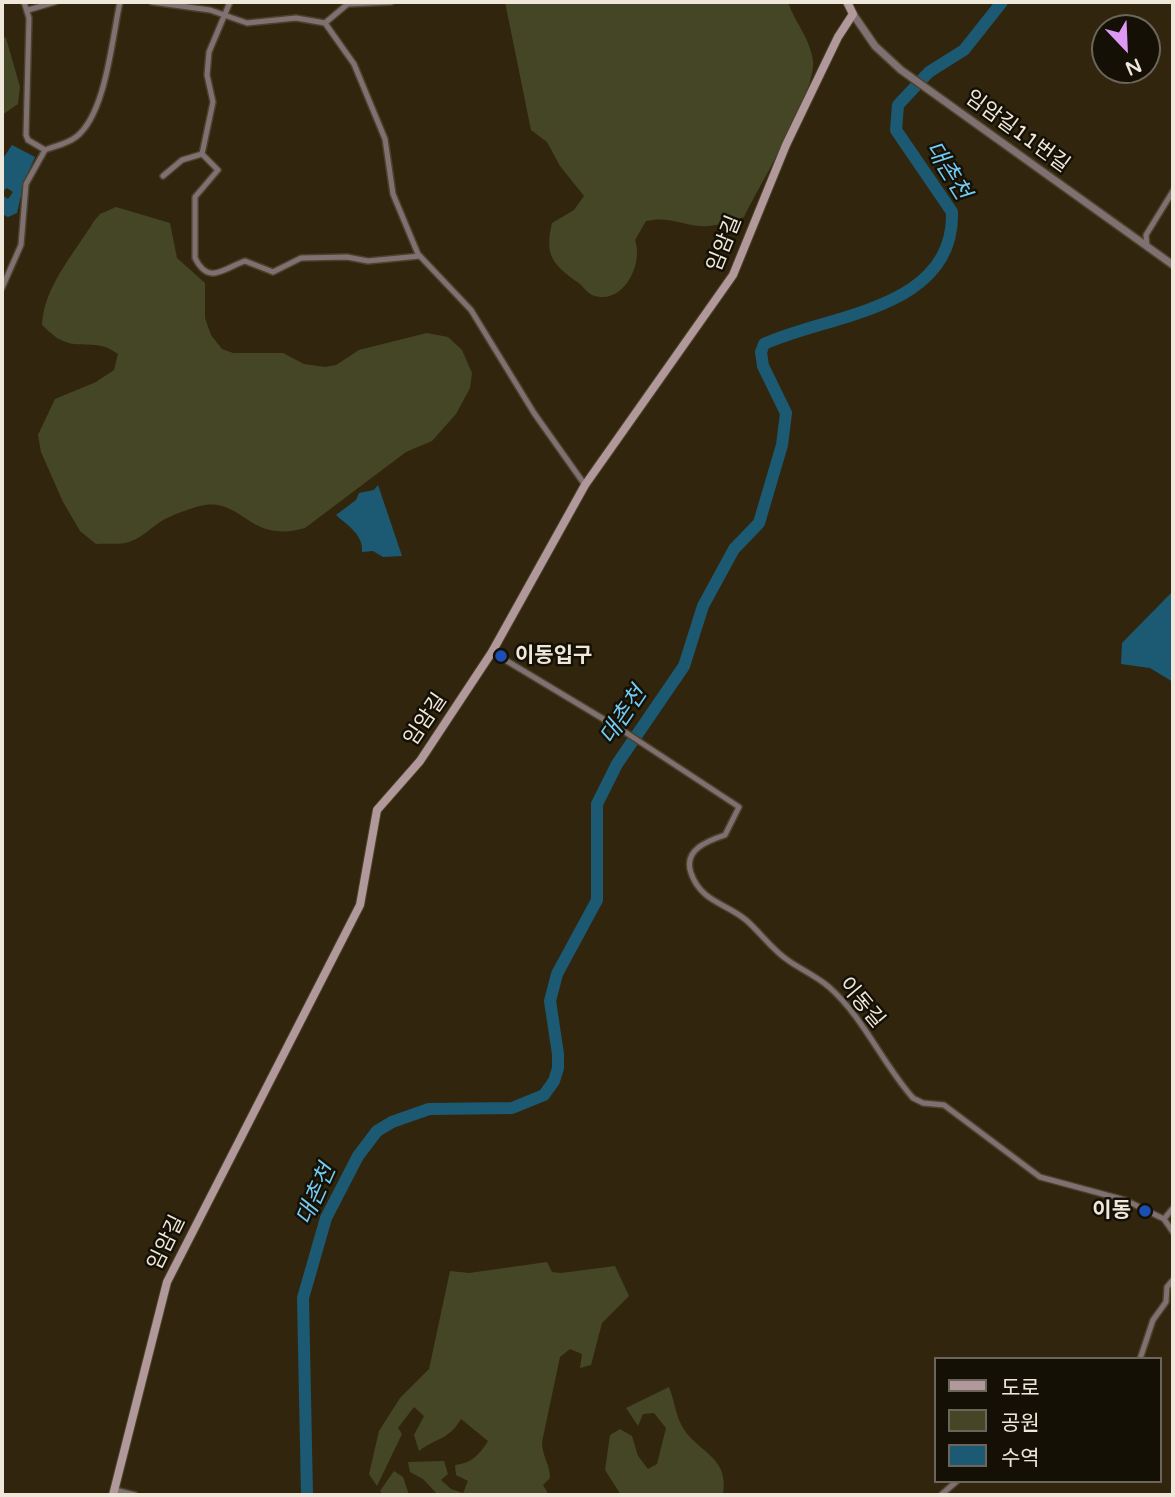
<!DOCTYPE html>
<html>
<head>
<meta charset="utf-8">
<style>
	body { margin:0 }
	#map { position:relative; width:1175px; height:1497px; overflow:hidden; background:#31260d; font-family:"Varela Round","Noto Sans KR",sans-serif }
	canvas { display:block }
	.frame { position:absolute; inset:0; border:4px solid #efe7d9; pointer-events:none }
	.legend { position:absolute; left:934px; top:1357px; width:228px; height:126px; box-sizing:border-box; background:#151006; border:2px solid #6c665a; margin:0; padding:9px 12px; list-style:none; font-size:21px; color:#efe7d9 }
	.legend li { display:flex; align-items:center; gap:14px; height:35px }
	.legend b { width:35px; border:2px solid #6c665a }
	.north { position:absolute; left:1091px; top:14px; width:70px; height:70px; box-sizing:border-box; background:#151006; border:2px solid #6c665a; border-radius:50%; rotate:157deg; font-size:19px; font-weight:700; line-height:28px; text-align:center; color:#efe7d9 }
	.north::after { content:''; display:block; margin:auto; width:24px; height:32px; background:#dd99f3; clip-path:polygon(50% 0,100% 100%,50% 72%,0 100%) }
</style>
</head>
<body>
<div id="map">
<canvas width="1175" height="1497"></canvas>
<div class="frame"></div>
<ul class="legend">
<li><b style="height:9px;background:#b1999b"></b>도로</li>
<li><b style="height:19px;background:#454625"></b>공원</li>
<li><b style="height:19px;background:#1c5a73"></b>수역</li>
</ul>
<div class="north">N</div>
</div>
<script>
const c = document.querySelector('canvas').getContext('2d');
c.lineJoin = 'round';
function fillPath(path, color) { c.fillStyle = color; c.fill(path, 'evenodd'); }
function trace(path, color, width, dash) { c.strokeStyle = color; c.lineWidth = width; c.lineCap = dash ? 'butt' : 'round'; c.setLineDash(dash || []); c.stroke(path); }
function drawText(font, color, halo, rows, align = 'center') {
  c.font = font + ' "Varela Round","Noto Sans KR",sans-serif'; c.lineWidth = 5; c.setLineDash([]); c.textBaseline = 'middle'; c.strokeStyle = halo; c.fillStyle = color; for (const [text, x, y, turn = 0] of rows) {
    c.save(); c.translate(x, y); c.rotate((+turn || 0) * Math.PI / 180); c.textAlign = isNaN(turn) ? turn : align; if (halo) c.strokeText(text, 0, 0); c.fillText(text, 0, 0); c.restore();
  }
}
const green = new Path2D(`
	M505 2H788C794 21 811 40 813 61 816 93 760 184 744 217 731 222 714 227 700 226 680 224 667 216 646 221L635 240C644 265 622 307 592 295 588 293 583 287 580 284 553 265 544 256 552 223L574 210 584 196 560 166 547 142 531 130Z
	M2 36 6 38 20 87 18 104 2 115Z
	M116 207 170 223 177 258 205 283V318L211 335 222 349 233 353H283L304 364 325 367 336 365 359 350 427 333 448 337 462 350 472 373 470 388 456 414 432 441 406 452 305 528C250 544 244 500 205 505 193 507 171 515 160 522 150 529 141 538 129 542 119 545 106 543 96 544L80 531 63 502 41 452 38 435 55 399 96 382 114 370 118 354C95 337 82 351 59 339 53 336 47 329 42 325 44 286 74 254 94 221L100 214Z
	M547 1262 552 1272 561 1273 615 1266 629 1296 602 1323 591 1365 580 1368 582 1354 570 1349 560 1357 542 1442C542 1456 550 1465 550 1478L543 1485 549 1495H438L423 1479 410 1472 408 1462 444 1461 448 1474 441 1480 451 1489 463 1493 468 1481 456 1475 455 1465C472 1463 479 1455 488 1441L461 1419C448 1441 437 1437 419 1451L414 1435 424 1416 414 1407 398 1428 402 1434 377 1486 369 1474 379 1431 400 1398 429 1369 450 1271 469 1273Z
	M669 1387C674 1399 675 1412 681 1424 695 1453 730 1454 723 1495H621L605 1470 610 1435 620 1429 632 1436 638 1456 648 1469 657 1464 666 1428 654 1413 643 1414 638 1426 626 1408Z
	M394 1471 403 1477 409 1495H383L380 1491Z`);
const water = new Path2D(`
	M12 145 35 157 24 182 17 213 8 217 2 214V195L8 199 13 192 7 188 2 192V160Z
	M378 485 402 556 383 557 373 551 362 552C364 535 347 525 336 515L356 500 359 493 374 490Z
	M1173 591V682L1150 668 1121 664 1122 643Z`);
const river = new Path2D(`
	M307 1495 303 1298 326 1218 358 1156 377 1131 392 1122 429 1109 512 1108 544 1095 554 1081 558 1068V1054L550 1001 557 974 597 900V804L617 764 684 666 703 606 734 549 759 523 782 445 786 413 763 366 761 352 764 344C829 314 955 310 952 212L896 130 898 105 929 72 964 50 1002 2`);
const minor = new Path2D(`
	M24 2 29 18 26 135 28 140 45 150C55 146 67 144 76 137 106 114 112 38 120 2
	M152 2 210 10 247 23 296 18 325 23 350 2
	M348 4 391 2
	M28 10 55 2
	M325 23 354 64 385 139 393 194 418 254 471 310 534 413 585 485
	M202 154 213 102 207 75 209 52 230 2
	M163 176 182 160 202 154 218 170 195 197V258C209 286 224 268 245 261L273 272 301 258 347 257 368 261 420 256
	M1147 247 1146 235 1173 191
	M2 288 21 245 26 184 45 150
	M492 652 625 732 739 807 725 835C707 841 683 850 691 873 701 902 726 903 746 920 761 933 772 950 789 961 802 970 816 976 829 987 864 1018 882 1063 913 1098L923 1103 944 1105 1040 1177 1125 1200 1164 1219 1173 1232
	M1164 1219 1173 1208
	M1140 1359 1153 1320 1166 1302 1167 1287 1173 1280
	M115 1490 135 1495
	M941 1495 957 1481`);
const tertiary = new Path2D(`
	M853 14 875 46 901 70 1173 265`);
const secondary = new Path2D(`
	M113 1495 167 1282 360 905 377 810 420 761 492 652 585 485 733 275 786 145 838 37 853 14 847 2`);
const markers = [
	[501,656,7,"#1a4fb4"],
	[1145,1211,7,"#1a4fb4"]
];
const streetNames = [
	["임암길11번길",1017,132,36],
	["임암길",725,244,-68],
	["임암길",426,720,-56],
	["이동길",861,1003,50],
	["임암길",167,1243,-64]
];
const poiNames = [
	["이동입구",515,656],
	["이동",1131,1211,"right"]
];
const waterNames = [
	["대촌천",947,171,58],
	["대촌천",624,716,-56],
	["대촌천",317,1195,-66]
];
fillPath(green, '#454625');
fillPath(water, '#1c5a73');
trace(river, '#1c5a73', 12);
trace(minor, '#4c412a', 8);
trace(tertiary, '#4c412a', 10);
trace(secondary, '#4c412a', 10);
trace(minor, '#7f7071', 5);
trace(tertiary, '#7f7071', 7);
trace(secondary, '#b1999b', 8);
for (const [x, y, r, color] of markers) { const dot = new Path2D(); dot.arc(x, y, r, 0, 2 * Math.PI); c.fillStyle = color; c.fill(dot); trace(dot, '#151006', 2.5); }
drawText('21px', '#efe7d9', '#151006', streetNames);
drawText('bold 21px', '#efe7d9', '#151006', poiNames, 'left');
drawText('italic 23px', '#71cbf4', '#151006', waterNames);
</script>
</body>
</html>
